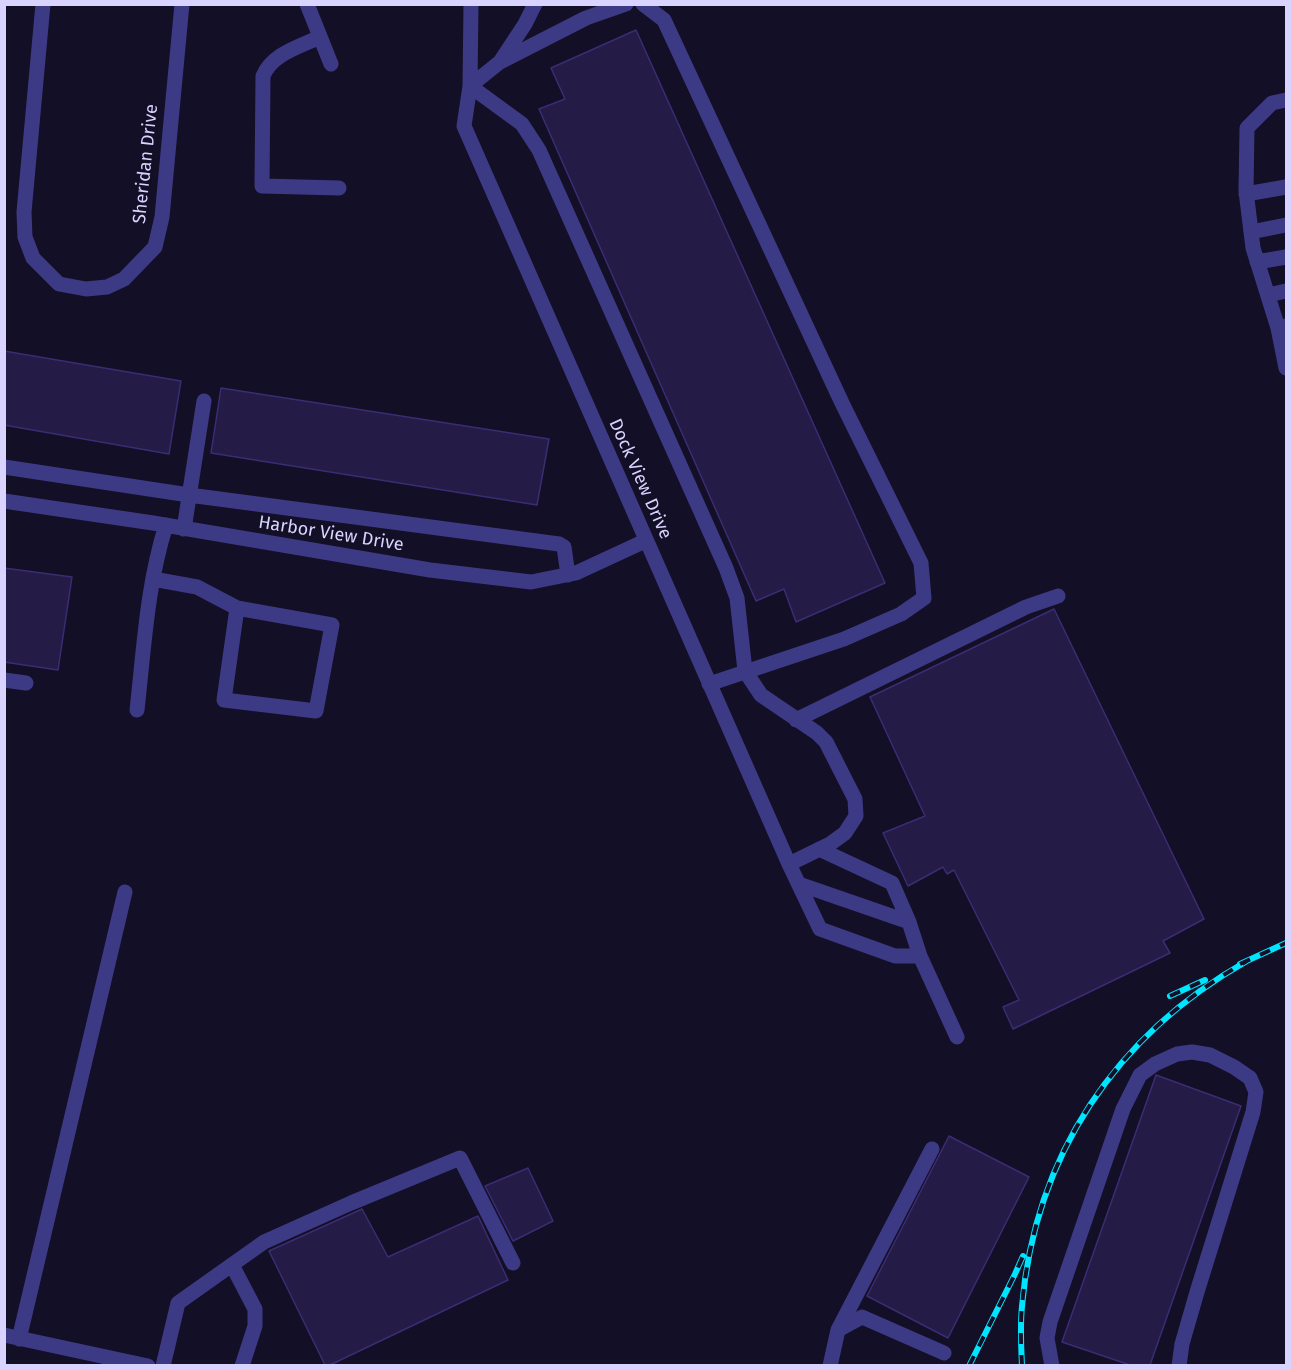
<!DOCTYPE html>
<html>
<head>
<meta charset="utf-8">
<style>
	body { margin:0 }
	#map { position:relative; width:1291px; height:1370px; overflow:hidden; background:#130f26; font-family:"Fira Sans",sans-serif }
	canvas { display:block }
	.frame { position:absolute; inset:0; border:6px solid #d9d4ff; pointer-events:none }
</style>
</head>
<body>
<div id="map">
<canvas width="1291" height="1370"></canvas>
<div class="frame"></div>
</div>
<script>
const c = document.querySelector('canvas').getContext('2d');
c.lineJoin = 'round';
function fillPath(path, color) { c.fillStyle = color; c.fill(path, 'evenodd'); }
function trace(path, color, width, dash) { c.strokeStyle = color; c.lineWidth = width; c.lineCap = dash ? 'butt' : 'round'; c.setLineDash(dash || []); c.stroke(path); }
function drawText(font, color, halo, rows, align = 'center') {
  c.font = font + ' "Fira Sans",sans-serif'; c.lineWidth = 4.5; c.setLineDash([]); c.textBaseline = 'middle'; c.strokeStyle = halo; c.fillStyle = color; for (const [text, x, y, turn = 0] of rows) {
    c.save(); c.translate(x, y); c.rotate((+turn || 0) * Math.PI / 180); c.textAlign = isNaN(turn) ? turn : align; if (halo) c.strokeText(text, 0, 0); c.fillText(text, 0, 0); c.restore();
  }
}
const building = new Path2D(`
	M636 30 885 583 796 622 784 589 756 601 539 109 565 99 551 68Z
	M4 351 181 381 169 454 4 425Z
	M221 388 549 439 537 505 211 453Z
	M4 568 72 577 58 670 4 662Z
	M1054 609 1204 919 1163 941 1170 953 1013 1029 1003 1007 1019 1000 954 870 947 874 943 867 908 886 883 833 925 816 870 697Z
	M1156 1075 1241 1106 1150 1365H1130L1062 1342Z
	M949 1136 1029 1177 948 1338 867 1296Z
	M528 1168 553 1221 513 1241 485 1186Z
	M362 1209 388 1257 478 1216 508 1280 330 1365H325L269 1251Z`);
const minor = new Path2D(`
	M43 4 24 212 25 237 33 258 59 284 86 289 107 287 124 279 155 247 162 217 182 4
	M307 4 331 64
	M471 4 470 86 464 126 789 864 820 929 895 956H920
	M643 4 664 20 842 403 921 563 924 598 901 614 844 639 709 684
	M320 37C299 47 272 54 263 76L262 186 339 188
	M500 62 586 18 626 4
	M470 86 522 124 539 150 726 568 737 598 745 671 761 695 817 733 826 742 855 799 856 816 845 833 830 844 789 864
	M470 86 500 62 525 24 535 4
	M1246 194 1286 187
	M1251 232 1286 225
	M1257 262 1286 257
	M1268 295 1286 291
	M1286 326 1278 328 1286 368
	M1278 328 1253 248 1246 191 1247 128 1272 103 1286 100
	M4 467 189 495 559 544 564 547 568 575
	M4 501 153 523 430 570 531 582 576 573 645 541
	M184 529 204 401
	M153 579 197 587 237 608 332 625 316 711 224 700 237 608
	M4 680 26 683
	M137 710C144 648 147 585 166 525
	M796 720 1026 607 1058 596
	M819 849 892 883 909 922
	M799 884 909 922 920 956 957 1037
	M232 1265 255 1309V1326L242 1366
	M838 1330 862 1317 944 1353
	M4 1335 148 1366
	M19 1339 125 892
	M163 1366 178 1303 264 1242 351 1203 460 1158 513 1263
	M830 1366 838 1330 932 1149
	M1052 1366 1047 1338 1050 1322 1123 1109 1140 1075 1155 1064 1177 1054 1192 1052 1210 1055 1234 1067 1250 1078 1256 1092 1253 1112 1197 1292 1182 1344 1179 1366`);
const rail = new Path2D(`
	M1240 964 1286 943
	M1170 996 1205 980
	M969 1366 1015 1274 1023 1256
	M1022 1366C1021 1346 1020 1326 1022 1306 1035 1155 1116 1035 1247 961`);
const streetNames = [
	["Sheridan Drive",146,164,-84],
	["Dock View Drive",640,479,66],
	["Harbor View Drive",331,534,9]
];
fillPath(building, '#241b47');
trace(building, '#3b2d73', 1.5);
trace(minor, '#3d3a85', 15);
trace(rail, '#00e5ff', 6);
trace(rail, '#130f26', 4, [11]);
drawText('18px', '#d9d4ff', '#130f26', streetNames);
</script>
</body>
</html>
